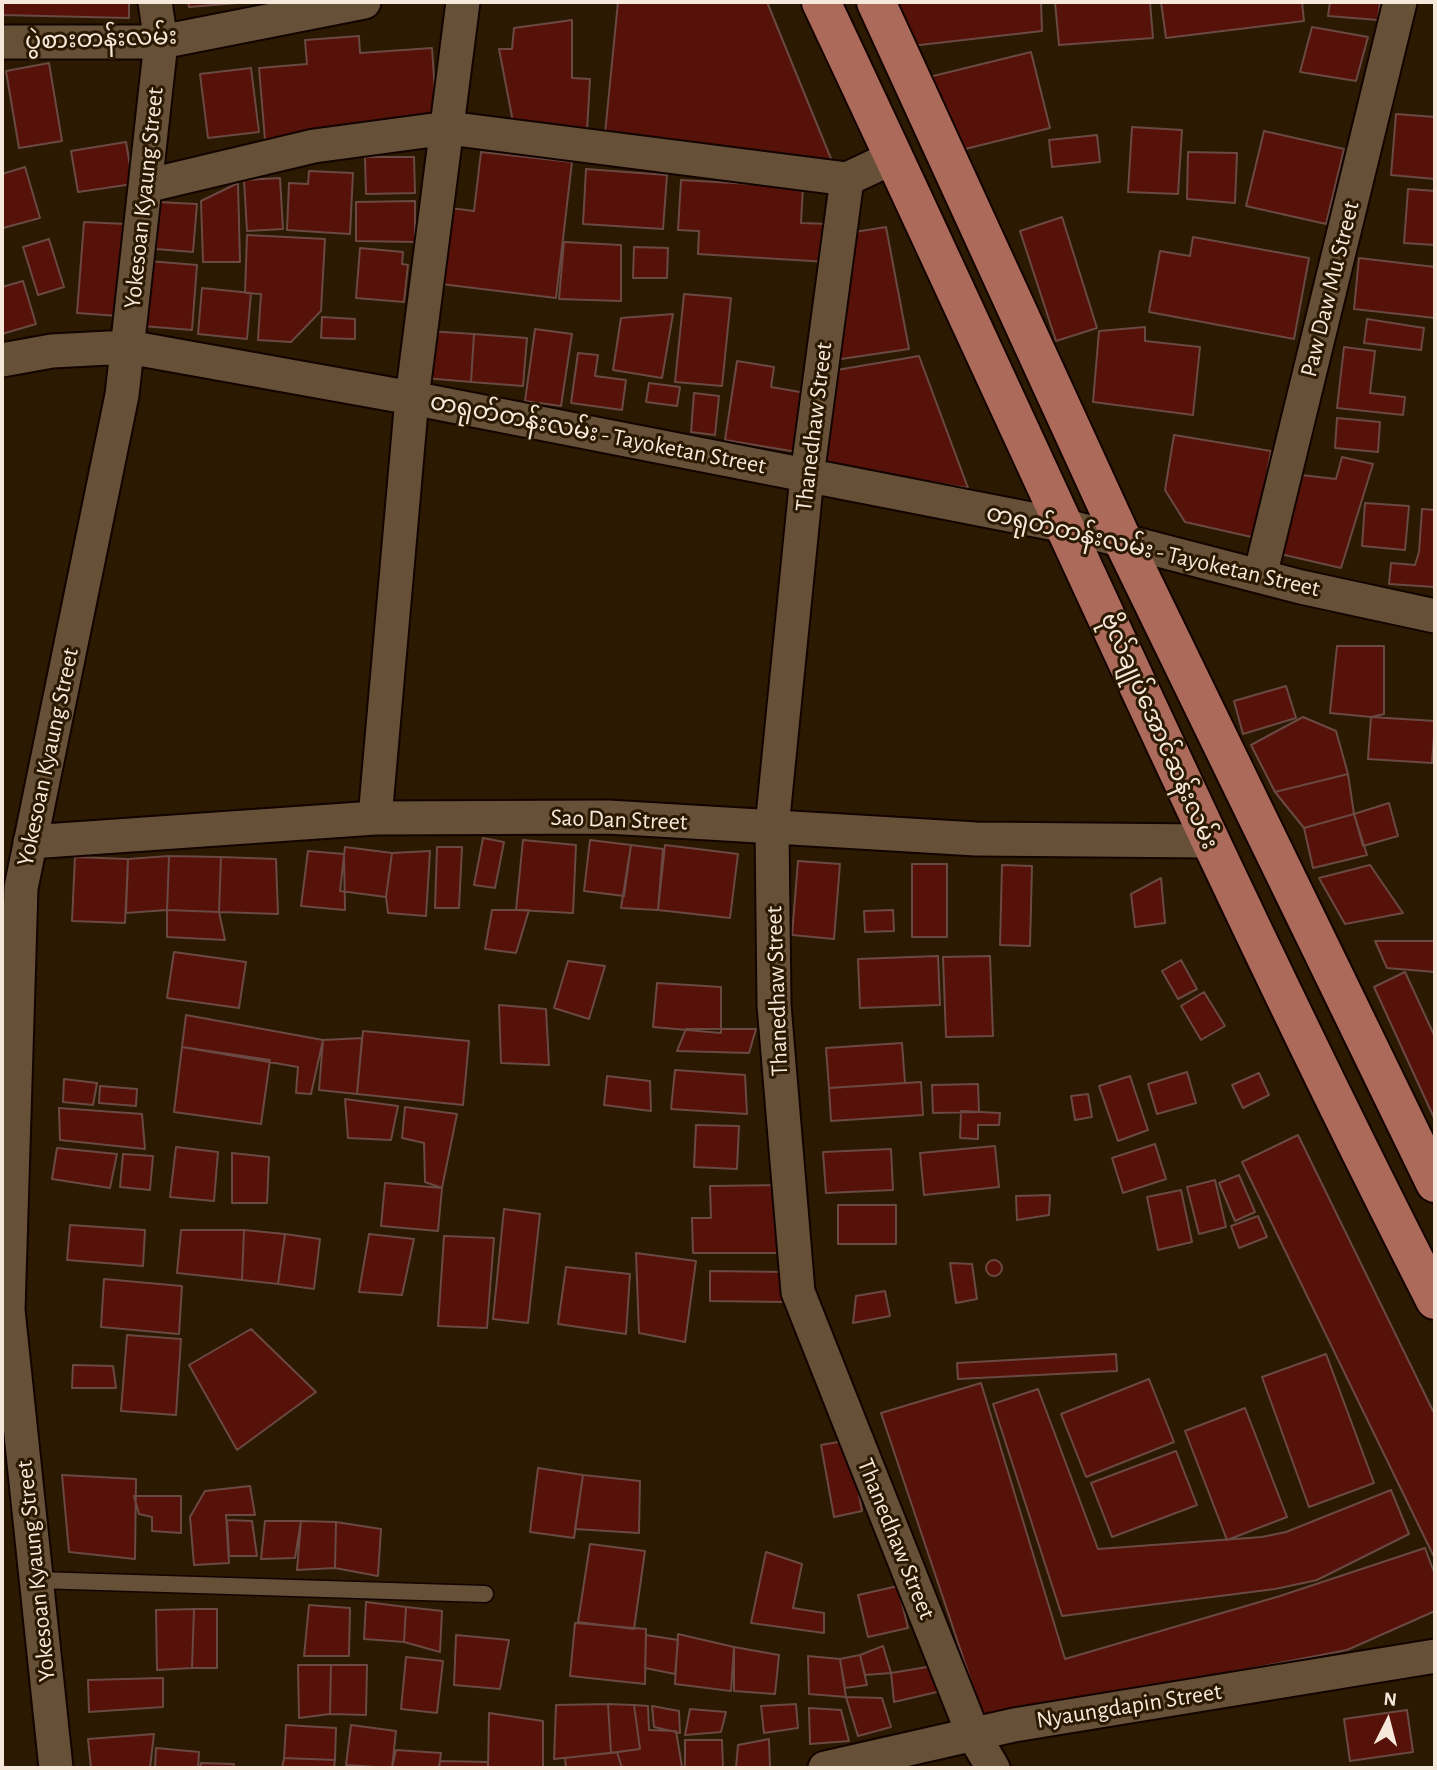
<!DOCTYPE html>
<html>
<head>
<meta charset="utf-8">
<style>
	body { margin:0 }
	#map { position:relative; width:1437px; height:1770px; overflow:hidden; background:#2b1902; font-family:"Alegreya Sans",sans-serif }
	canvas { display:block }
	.frame { position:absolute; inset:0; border:4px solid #f6e8da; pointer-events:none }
	.north { position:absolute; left:1353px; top:1686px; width:70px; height:70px; -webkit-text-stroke:5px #2b1902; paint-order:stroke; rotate:6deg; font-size:19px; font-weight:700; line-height:28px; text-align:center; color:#f6e8da }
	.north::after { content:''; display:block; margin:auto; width:24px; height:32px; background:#f6e8da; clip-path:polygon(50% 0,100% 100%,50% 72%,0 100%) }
</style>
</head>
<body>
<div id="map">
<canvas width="1437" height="1770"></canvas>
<div class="frame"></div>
<div class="north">N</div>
</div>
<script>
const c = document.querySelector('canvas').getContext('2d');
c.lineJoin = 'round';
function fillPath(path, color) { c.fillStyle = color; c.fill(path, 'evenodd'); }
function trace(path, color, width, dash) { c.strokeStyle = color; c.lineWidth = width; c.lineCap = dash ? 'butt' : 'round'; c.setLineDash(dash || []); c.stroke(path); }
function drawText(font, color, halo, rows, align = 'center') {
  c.font = font + ' "Alegreya Sans","Noto Sans Myanmar",sans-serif'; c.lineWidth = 6; c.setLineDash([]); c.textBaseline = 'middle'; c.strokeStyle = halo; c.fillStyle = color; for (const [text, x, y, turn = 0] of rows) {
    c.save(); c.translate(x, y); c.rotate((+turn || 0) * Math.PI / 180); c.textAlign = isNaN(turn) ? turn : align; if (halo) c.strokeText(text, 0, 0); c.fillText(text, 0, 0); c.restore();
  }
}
const building = new Path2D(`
	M2 2H129V18L2 15Z
	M188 2H249L189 7Z
	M618 2H767L834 166 604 144Z
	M888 2H1041L1042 31 902 47Z
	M1055 2H1150L1153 38 1059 45Z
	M1161 2H1302L1304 21 1166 38Z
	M1330 2H1380L1378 20 1328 16Z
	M572 20V78L590 79 587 131 513 122 499 49H512L514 28Z
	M1312 27 1368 37 1356 81 1300 72Z
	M359 36 360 53 432 48 437 122 403 130 265 140 259 68 307 64 305 40Z
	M1031 52 1050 128 949 153 929 77Z
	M49 63 62 141 19 148 6 71Z
	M251 68 259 132 208 138 200 74Z
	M1396 114 1435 117V179L1391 175Z
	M1132 127 1182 130 1178 194 1128 192Z
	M1264 131 1344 149 1326 224 1246 206Z
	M1097 135 1100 162 1052 167 1049 140Z
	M126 142 133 184 78 192 71 151Z
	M481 152 572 162 556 298 441 284 450 208 474 211Z
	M1188 152 1237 153 1235 203 1187 199Z
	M365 157H414L415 193 366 194Z
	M25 167 40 218 3 228 2 174Z
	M586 169 667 175 663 229 583 224Z
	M309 171 353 173 350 234 287 230 289 183 308 184Z
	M280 178 283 229 247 231 244 180Z
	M681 180 803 187 801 223 830 224 827 262 698 254 699 231 678 230Z
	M238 183 240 262H203L201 201Z
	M1408 189 1435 191V245L1404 243Z
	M415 201V242L356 241V202Z
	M159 202 197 204 193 252 156 249Z
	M1062 217 1097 328 1056 341 1020 231Z
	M84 222 126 224 119 316 77 313Z
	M886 227 909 349 834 360 848 233Z
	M247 235 325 239 321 311 291 342 258 340 261 294 245 293Z
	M1193 237 1309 258 1294 339 1149 312 1160 251 1190 256Z
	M49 239 64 287 38 295 23 247Z
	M564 242 621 245V301L559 299Z
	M634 247 668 248 667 278H633Z
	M360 248 403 252 402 264 408 265 404 302 356 298Z
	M1359 258 1435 267V318L1354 309Z
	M148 261 197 265 192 330 142 326Z
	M23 281 36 324 2 334V287Z
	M202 288 251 293 247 339 198 334Z
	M684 294 731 298 722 386 675 382Z
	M673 314 662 378 613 370 621 318Z
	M322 317 355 319V339L321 338Z
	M1367 319 1424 328 1421 350 1364 343Z
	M1145 327V341L1200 347 1193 415 1093 402 1099 331Z
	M535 329 572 334 561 406 525 401Z
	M428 331 474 334 471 382 425 378Z
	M474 334 527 338 523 386 471 382Z
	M1344 347 1375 351 1370 393 1405 397 1403 415 1337 408Z
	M578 353 598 355 595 376 626 380 622 410 571 403Z
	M919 356 968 488 824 465 831 371Z
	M737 361 774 367 771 387 806 393 797 452 725 440Z
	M649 383 680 387 677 406 646 402Z
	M694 393 719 396 715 435 691 432Z
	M1337 418 1380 422 1378 452 1335 448Z
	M1174 435 1271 451 1256 538 1185 522 1165 490Z
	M1342 457 1373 464 1341 568 1276 553 1292 474 1336 479Z
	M1365 503 1409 506 1405 550 1362 546Z
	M1422 509 1435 510V587L1389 584 1391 563 1415 565 1419 552Z
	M1337 646H1384V714L1371 717 1330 713Z
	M1286 686 1296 718 1243 734 1234 701Z
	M1303 717 1336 731 1348 774 1275 792 1251 745Z
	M1371 717 1435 721 1432 763 1368 759Z
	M1348 774 1354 814 1304 828 1275 792Z
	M1389 803 1398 836 1363 846 1354 814Z
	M1354 814 1367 855 1313 868 1304 828Z
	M483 838 504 842 495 888 474 885Z
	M523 840 576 845 573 913 516 910Z
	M590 840 631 845 624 896 584 891Z
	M631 845 663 849 658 910 621 908Z
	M665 845 738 854 730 918 658 910Z
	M345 847 392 853 386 897 340 891Z
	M437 847H462L459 908H435Z
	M308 851 344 854 345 910 301 906Z
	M430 851 426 916 388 913 386 897 392 853Z
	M169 856 221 857 219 912 167 910Z
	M169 856 167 910 126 913 128 859Z
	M75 857 128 859 125 923 72 921Z
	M221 857 276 859 278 914 219 912Z
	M798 861 840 864 834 939 792 935Z
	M912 864H947V937H912Z
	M1002 865 1032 866 1030 946 1000 945Z
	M1370 865 1403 913 1345 924 1319 878Z
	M1161 878 1165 923 1135 927 1131 894Z
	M167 910 219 912 225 940 167 937Z
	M492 910H529L516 953 485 949Z
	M893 910 894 931 865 932 864 911Z
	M1375 941H1435V972L1387 968Z
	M174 952 246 962 239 1008 167 998Z
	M938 956 940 1005 860 1008 858 959Z
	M990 956 993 1036 946 1037 943 957Z
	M1181 960 1197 989 1178 999 1162 971Z
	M568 961 605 966 589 1019 554 1008Z
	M1405 972 1435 1037V1120L1374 987Z
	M657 983 721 987V1033L653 1027Z
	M1204 992 1225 1026 1201 1040 1181 1006Z
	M499 1005 546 1009 549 1065 501 1063Z
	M186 1015 323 1040 311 1094 296 1093 298 1067 182 1047Z
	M686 1029H756L749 1053 677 1051Z
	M363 1031 469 1041 463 1105 357 1094Z
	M362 1038 357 1094 319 1090 323 1040Z
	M902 1043 905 1083 829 1088 826 1048Z
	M182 1047 270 1060 261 1124 174 1112Z
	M675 1070 745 1075 747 1114 671 1109Z
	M1187 1072 1196 1103 1157 1114 1148 1084Z
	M1259 1073 1269 1095 1243 1108 1232 1085Z
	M607 1076 650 1081 651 1111 604 1105Z
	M1130 1076 1148 1130 1118 1141 1099 1086Z
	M64 1079 97 1083 93 1105 63 1102Z
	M921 1082 923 1115 831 1121 829 1088Z
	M978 1084 979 1112 933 1113 932 1085Z
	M100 1086 137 1089 136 1106 99 1103Z
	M1088 1094 1092 1117 1075 1120 1071 1096Z
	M345 1099 398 1106 391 1140 348 1138Z
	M405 1107 457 1114 442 1188 425 1182 424 1143 402 1138Z
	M59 1108 142 1114 145 1149 60 1140Z
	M961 1111 1000 1113 999 1125H978V1139L960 1138Z
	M696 1125 739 1126 737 1169 694 1167Z
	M1298 1135 1435 1415V1559L1242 1162Z
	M1155 1144 1166 1179 1123 1193 1112 1158Z
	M995 1146 999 1187 924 1195 920 1153Z
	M176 1147 218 1152 214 1201 170 1197Z
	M57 1148 117 1154 110 1188 52 1179Z
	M891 1149 893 1190 826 1193 823 1152Z
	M232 1153 269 1157 267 1203H232Z
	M123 1154 153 1156 150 1190 120 1187Z
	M1239 1175 1255 1212 1235 1221 1219 1183Z
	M1215 1180 1226 1227 1199 1234 1187 1187Z
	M385 1183 442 1188 438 1231 381 1226Z
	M783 1185V1253H693L692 1218H711L710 1186Z
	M1181 1190 1192 1242 1158 1250 1147 1197Z
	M1050 1195 1049 1215 1017 1220 1016 1196Z
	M838 1205H896V1244H838Z
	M504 1209 540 1214 528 1323 493 1319Z
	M1258 1216 1267 1237 1239 1248 1231 1226Z
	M70 1225 145 1230 143 1266 67 1260Z
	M181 1230H244L242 1280 177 1273Z
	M244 1230 285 1234 278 1284 242 1280Z
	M285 1234 320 1239 314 1289 278 1284Z
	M369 1234 414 1239 402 1295 359 1292Z
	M444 1236 494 1238 487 1328 438 1326Z
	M636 1253 696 1261 685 1342 639 1333Z
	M986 1268a8 8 0 1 1 16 0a8 8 0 1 1-16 0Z
	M950 1263 972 1264 977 1299 956 1303Z
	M566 1267 630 1274 626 1334 558 1324Z
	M710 1271 786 1272V1302L710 1301Z
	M104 1279 182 1286 179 1334 101 1327Z
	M885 1291 890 1316 853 1323 856 1296Z
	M251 1329 316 1392 237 1450 189 1365Z
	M127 1335 181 1339 176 1415 121 1411Z
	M1116 1354 1117 1371 958 1379 957 1363Z
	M1326 1354 1374 1483 1309 1507 1262 1377Z
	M73 1365 113 1366 116 1388H72Z
	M1149 1379 1174 1442 1086 1477 1061 1414Z
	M981 1383 1065 1659 1280 1596 1425 1548 1435 1575V1611L1347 1650 984 1720 881 1413Z
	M1038 1389 1098 1549 1262 1537 1286 1532 1391 1490 1409 1534 1317 1580 1275 1589 1062 1616 993 1404Z
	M1245 1408 1287 1517 1227 1540 1185 1431Z
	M849 1440 862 1511 834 1517 821 1445Z
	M1176 1451 1197 1505 1112 1537 1091 1483Z
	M538 1468 583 1475 574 1538 530 1532Z
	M62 1475 136 1479 135 1559 69 1552Z
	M583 1475 640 1481 639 1533 575 1529Z
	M250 1486 255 1515H226L229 1563 194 1565 190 1517 205 1491Z
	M134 1496H181V1533L152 1531V1517L139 1514Z
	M227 1520 252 1521 257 1556H229Z
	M265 1521H301L295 1558 261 1559Z
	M301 1521 336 1522 335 1568 297 1570Z
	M336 1522 381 1529 378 1576 335 1568Z
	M590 1544 645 1551 634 1629 578 1622Z
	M766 1552 802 1564 793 1608 824 1613V1633L751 1623Z
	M898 1586 908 1628 868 1637 858 1595Z
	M366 1602 406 1607 404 1642 364 1639Z
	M309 1605 350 1608 349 1656H304Z
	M406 1607 442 1611 440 1652 404 1642Z
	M194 1609H217V1668H192Z
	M194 1609 192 1668 157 1670 156 1610Z
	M575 1623 646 1629 645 1684 570 1676Z
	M678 1634 734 1647 731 1691 675 1684Z
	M456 1635 509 1640 500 1689 454 1685Z
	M646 1635 678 1640 675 1674 645 1668Z
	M883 1646 891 1673 865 1675 860 1655Z
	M734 1647 779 1655 775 1694 734 1691Z
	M860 1655 867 1685 845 1688 840 1659Z
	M808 1656 840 1659 846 1697 809 1694Z
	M406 1657 443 1661 437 1713 401 1709Z
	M298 1665H331L330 1714 299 1718Z
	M331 1665H367L366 1715 330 1714Z
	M939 1665 950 1689 894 1702 891 1673Z
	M163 1678V1707L89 1712 88 1680Z
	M846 1697 882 1698 891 1727 858 1736Z
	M608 1704 611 1753 554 1759 556 1705Z
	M608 1704 634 1705 640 1749 611 1753Z
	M796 1704 798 1728 764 1733 761 1706Z
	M634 1705 648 1706 649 1730 676 1731 682 1767 622 1768 617 1752 640 1749Z
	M652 1706 679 1711 680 1733 654 1727Z
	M809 1708 841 1710 849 1741 810 1744Z
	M690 1709 726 1712 721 1732 685 1735Z
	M1407 1710 1413 1752 1350 1761 1344 1719Z
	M489 1713 543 1721V1768H488Z
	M286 1725 336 1728 335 1760 284 1758Z
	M351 1725 396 1731 392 1768 346 1765Z
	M154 1734 150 1768H91L88 1739Z
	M769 1739 770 1767 736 1768 738 1745Z
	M685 1740H722L723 1768H685Z
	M156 1748 199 1752 198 1768H155Z
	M396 1750 441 1753 439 1768H392Z
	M617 1752 622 1768H566L565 1758Z
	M284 1758 335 1760 334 1768H282Z
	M440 1761 488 1762V1768H439Z
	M201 1763 234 1764 233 1768H200Z`);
const service = new Path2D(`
	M37 1580 485 1594`);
const minor = new Path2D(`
	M2 42H161L364 2
	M847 179 807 476 772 827 774 1005 798 1292 973 1734 993 1768
	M146 186 314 146 448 128 847 179 894 157
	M2 360 52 351 128 347 412 398 1066 526 1301 587 1435 616
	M1260 576 1400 2
	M375 818 412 398 463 2
	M30 842 375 818 608 817 976 839 1208 841
	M56 1768 8 1310 21 888 122 395 161 42 155 2
	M825 1768 1014 1725 1435 1656`);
const trunk = new Path2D(`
	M821 2C1026 435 1217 874 1435 1300
	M876 2 1123 541 1435 1183`);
const streetNames = [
	["ပွဲစားတန်းလမ်း",101,39,-2],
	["Yokesoan Kyaung Street",144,198,-84],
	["Paw Daw Mu Street",1330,289,-76],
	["Thanedhaw Street",814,427,-83],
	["တရုတ်တန်းလမ်း - Tayoketan Street",598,434,11],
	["တရုတ်တန်းလမ်း - Tayoketan Street",1153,551,13],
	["ဗိုလ်ချုပ်အောင်ဆန်းလမ်း",1159,731,66],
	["Yokesoan Kyaung Street",48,757,-78],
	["Sao Dan Street",619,820,2],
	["Thanedhaw Street",777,991,-92],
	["Thanedhaw Street",896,1539,68],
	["Yokesoan Kyaung Street",36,1571,-96],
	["Nyaungdapin Street",1129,1706,-9]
];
fillPath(building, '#561109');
trace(building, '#6a4943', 2);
trace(service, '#130400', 19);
trace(minor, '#130400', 37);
trace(trunk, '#130400', 42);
trace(service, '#665038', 16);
trace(minor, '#665038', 33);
trace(trunk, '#ac6a5b', 38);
drawText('24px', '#f6e8da', '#2b1902', streetNames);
</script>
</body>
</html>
